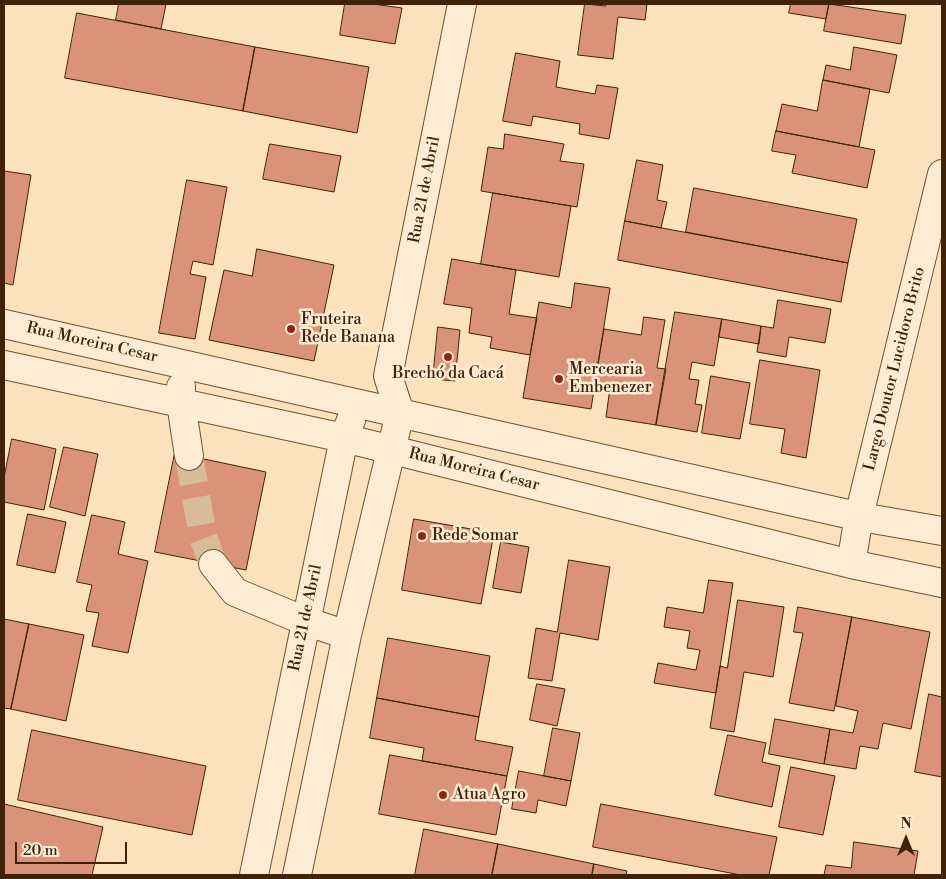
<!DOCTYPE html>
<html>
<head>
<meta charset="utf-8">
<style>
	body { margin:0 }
	#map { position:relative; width:946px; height:879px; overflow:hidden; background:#fce2bc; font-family:"Libre Bodoni",serif }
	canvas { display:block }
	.frame { position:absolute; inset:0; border:5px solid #402209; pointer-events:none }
	.north { position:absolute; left:881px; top:814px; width:50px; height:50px; -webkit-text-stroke:4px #fdecd3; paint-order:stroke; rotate:0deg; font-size:14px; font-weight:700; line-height:20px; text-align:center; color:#402209 }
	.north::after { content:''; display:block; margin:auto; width:18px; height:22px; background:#402209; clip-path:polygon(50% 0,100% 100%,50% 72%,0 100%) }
	.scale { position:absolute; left:15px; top:842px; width:112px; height:22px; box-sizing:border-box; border:2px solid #402209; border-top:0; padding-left:6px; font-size:15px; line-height:18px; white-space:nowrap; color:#402209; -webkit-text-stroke:4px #fdecd3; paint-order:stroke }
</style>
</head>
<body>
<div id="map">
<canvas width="946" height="879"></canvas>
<div class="frame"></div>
<div class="north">N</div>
<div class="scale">20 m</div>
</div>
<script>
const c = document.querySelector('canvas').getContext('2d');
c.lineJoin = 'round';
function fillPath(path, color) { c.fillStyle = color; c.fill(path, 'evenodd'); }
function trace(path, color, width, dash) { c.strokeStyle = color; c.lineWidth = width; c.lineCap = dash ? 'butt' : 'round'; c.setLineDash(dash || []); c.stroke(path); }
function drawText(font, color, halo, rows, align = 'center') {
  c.font = font + ' "Libre Bodoni",serif'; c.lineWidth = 5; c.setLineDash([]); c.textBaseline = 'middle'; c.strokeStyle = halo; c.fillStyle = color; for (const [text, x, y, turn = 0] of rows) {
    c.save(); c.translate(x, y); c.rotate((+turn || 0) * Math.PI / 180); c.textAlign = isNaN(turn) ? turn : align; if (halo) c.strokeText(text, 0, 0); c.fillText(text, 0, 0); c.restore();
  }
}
const building = new Path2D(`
	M119 4H166L161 29 116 20Z
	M345 4H373L402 8 395 44 340 35Z
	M585 4 606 6V4H647L645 20 618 17 613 59 578 55Z
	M791 4H829L826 19 789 13Z
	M829 4 906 15 901 44 824 31Z
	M77 13 255 47 243 111 65 78Z
	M255 47 369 67 357 133 243 111Z
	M854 47 897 55 889 93 823 80 826 65 850 70Z
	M516 53 560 61 556 87 595 94 597 85 618 88 609 139 579 134 580 124 533 116 531 126 503 121Z
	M823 80 870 89 859 147 776 131 782 104 817 111Z
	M776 131 875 150 867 188 792 173 796 155 772 151Z
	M505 134 564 144 560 161 584 164 577 207 481 191 488 147 503 149Z
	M270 144 341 156 334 192 263 179Z
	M637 160 663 165 657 200 667 202 661 228 625 221Z
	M4 171 31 175 13 285 4 283Z
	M187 180 227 187 213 265 193 261 190 274 206 277 195 339 159 333Z
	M694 188 857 219 848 263 686 232Z
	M493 193 571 206 559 277 481 264Z
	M625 221 848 263 841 302 618 260Z
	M257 249 334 265 314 361 209 340 224 270 252 276Z
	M452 259 516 270 509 314 537 318 530 355 490 348 492 337 469 333 472 308 444 304Z
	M575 283 610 288 591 409 523 398 539 302 571 308Z
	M778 300 831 309 825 343 789 337 786 357 757 352 761 326 773 328Z
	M675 312 722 319 714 366 692 362 689 379 699 380 695 404 702 405 697 432 656 425Z
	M644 317 665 320 657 368 666 369 656 425 606 417 610 388 594 385 604 329 641 335Z
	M722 319 761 326 759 344 719 337Z
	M438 327 460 330 455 381 433 379Z
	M760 360 820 370 806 458 781 453 785 429 750 424Z
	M711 376 750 383 740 439 702 433Z
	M12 439 56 449 44 510 4 502V478Z
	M64 447 98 454 85 516 50 507Z
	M175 453 266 472 246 570 155 552Z
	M28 514 66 522 55 573 17 565Z
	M92 515 125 522 118 554 148 561 128 653 92 646 99 613 86 611 92 585 77 582Z
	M414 519 494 533 481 604 402 590Z
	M501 542 529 547 521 593 493 588Z
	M569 560 610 567 598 640 560 633 552 681 528 678 536 628 557 632Z
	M709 580 733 583 716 693 654 683 658 663 696 670 700 650 687 648 690 631 664 627 667 607 703 613Z
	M738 600 784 607 773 677 744 672 734 732 710 728 720 666 727 668Z
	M798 607 852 617 834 711 789 703 803 633 794 632Z
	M852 617 930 632 911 729 883 723 878 749 860 746 856 769 824 764 830 729 853 733 858 711 836 706Z
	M4 619 29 624 11 709 4 708Z
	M29 624 84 635 66 721 11 709Z
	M388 638 490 656 479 717 377 698Z
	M537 684 565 689 557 726 530 720Z
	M929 694 942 697V777L915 772Z
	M377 698 479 717 475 740 513 747 507 776 422 761 424 748 370 738Z
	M775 719 830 729 824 764 769 754Z
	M553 728 580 733 571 781 544 776Z
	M32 730 206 766 192 835 18 800Z
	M728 735 766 743 762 762 780 766 772 807 715 795Z
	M390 755 507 776 496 835 379 814Z
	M791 767 835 776 823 835 779 827Z
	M519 771 571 781 566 806 538 800 536 813 512 809Z
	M4 804 103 827 92 875H4Z
	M601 804 777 837 769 875H741L593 847Z
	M424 829 498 844 492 875H415Z
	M854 842 918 851 914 875H824L826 865 851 868Z
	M498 844 594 864 592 875H492Z
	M594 864 627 871 626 875H592Z`);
const minorTunnel = new Path2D(`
	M189 456 203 537 213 564`);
const minor = new Path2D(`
	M4 324 861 517 942 531
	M4 365 344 438 851 564 942 583
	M181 387V403L189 456
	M213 564 235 592 305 621 347 635
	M851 564 859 516 942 174
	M254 875 344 438 351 420
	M297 875 347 635 400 413 388 376 462 4`);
const markers = [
	[291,329,5,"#8f2418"],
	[448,357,5,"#8f2418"],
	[559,379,5,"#8f2418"],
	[422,536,5,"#8f2418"],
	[443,795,5,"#8f2418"]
];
const streetNames = [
	["Rua 21 de Abril",425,190,-79],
	["Rua Moreira Cesar",92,343,13],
	["Largo Doutor Lucidoro Brito",895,369,-76],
	["Rua Moreira Cesar",474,470,14],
	["Rua 21 de Abril",306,618,-78]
];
const poiNames = [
	["Fruteira",301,320],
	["Rede Banana",301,338],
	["Mercearia",569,370],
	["Embenezer",569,388],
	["Brechó da Cacá",448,374,"center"],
	["Rede Somar",432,536],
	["Atua Agro",453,795]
];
fillPath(building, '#da9378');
trace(building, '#402209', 1);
trace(minorTunnel, '#d6bc98', 28, [28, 14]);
trace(minor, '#6f5236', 30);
trace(minor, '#fdecd3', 28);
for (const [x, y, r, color] of markers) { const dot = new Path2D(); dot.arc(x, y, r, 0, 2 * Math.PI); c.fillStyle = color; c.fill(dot); trace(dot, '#fdecd3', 2); }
drawText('16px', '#402209', '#fdecd3', streetNames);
drawText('16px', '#402209', '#fdecd3', poiNames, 'left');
</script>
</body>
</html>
